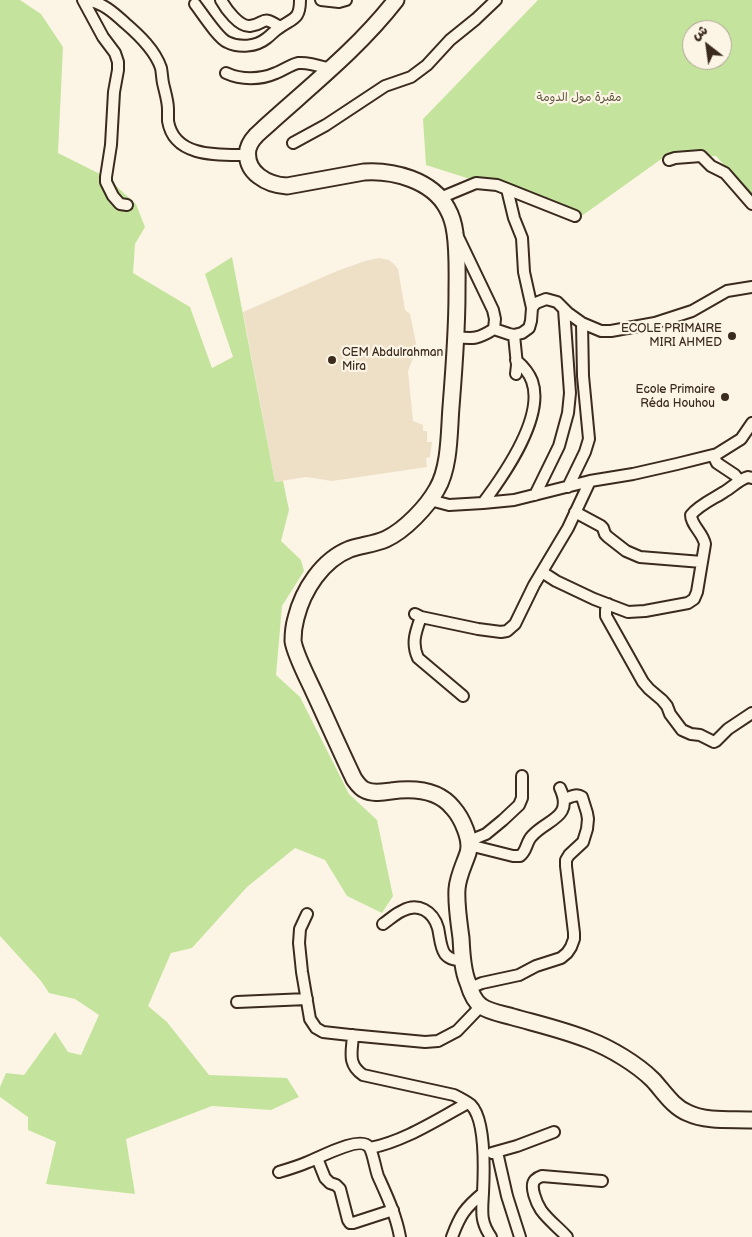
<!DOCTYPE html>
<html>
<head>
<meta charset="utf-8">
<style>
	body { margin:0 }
	#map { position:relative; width:752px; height:1237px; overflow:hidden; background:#fcf5e5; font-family:"Balsamiq Sans","Playpen Sans Arabic",sans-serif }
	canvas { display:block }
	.north { position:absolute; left:682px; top:20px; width:50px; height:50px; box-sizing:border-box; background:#fcf5e5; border:1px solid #afa495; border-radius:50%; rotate:330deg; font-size:14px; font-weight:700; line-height:20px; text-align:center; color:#3b2a1e }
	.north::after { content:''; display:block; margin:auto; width:18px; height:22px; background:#3b2a1e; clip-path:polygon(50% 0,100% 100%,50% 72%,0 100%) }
</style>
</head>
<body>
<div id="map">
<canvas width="752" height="1237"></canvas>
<div class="north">ش</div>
</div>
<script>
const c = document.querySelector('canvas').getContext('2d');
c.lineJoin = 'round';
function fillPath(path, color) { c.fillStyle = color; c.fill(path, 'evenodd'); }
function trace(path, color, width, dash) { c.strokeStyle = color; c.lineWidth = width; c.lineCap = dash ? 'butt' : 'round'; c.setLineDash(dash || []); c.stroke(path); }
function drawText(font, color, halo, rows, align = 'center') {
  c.font = font + ' "Balsamiq Sans","Playpen Sans Arabic",sans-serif'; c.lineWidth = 4.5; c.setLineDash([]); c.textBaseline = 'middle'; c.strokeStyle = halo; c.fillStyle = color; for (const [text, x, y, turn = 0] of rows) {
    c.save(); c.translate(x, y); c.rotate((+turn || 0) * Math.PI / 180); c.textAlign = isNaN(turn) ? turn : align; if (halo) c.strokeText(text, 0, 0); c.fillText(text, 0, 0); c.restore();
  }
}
const built = new Path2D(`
	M379 258 389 260 394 264 398 269 405 310 410 314 417 348 408 371 413 421 423 425V431H427V442H432L430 457 426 458 427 467 332 481 306 477 275 482 243 312 337 271 365 261Z`);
const green = new Path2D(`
	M0 0H20L41 14 63 47 58 153 106 177 136 204 145 227 135 244 133 273 190 307 212 368 233 357 205 274 232 257 275 482 283 481 289 510 281 541 301 560 304 571 282 606 276 675 300 697 349 794 377 820 393 896 382 913 347 896 325 860 295 848 247 887 192 948 171 953 148 1006 167 1022 209 1075 287 1078 299 1097 271 1110 212 1106 126 1139 135 1194 46 1184 56 1142 28 1130V1117L0 1097V1087L6 1073 24 1075 55 1032 68 1052 81 1055 99 1015 75 999 49 993 41 981 0 936Z
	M538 0H752V197L716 156 667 155 583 215 426 165 423 119ZM692 30H722V60H692Z`);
const street = new Path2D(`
	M83 0 103 37 115 53 118 62V70L114 92 111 145 106 177V182L113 196 120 204 127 205
	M86 0C102 2 114 13 125 23 139 35 155 50 161 68 162 73 162 78 163 83 165 92 168 101 168 109 168 113 168 117 168 121 174 158 219 155 248 155
	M221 0C226 9 239 27 250 26 267 24 260 14 280 27
	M321 0 339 2 346 0
	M195 4C202 13 218 38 227 42 239 48 256 47 267 38 271 35 274 31 279 28 293 18 300 20 300 0
	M226 73C241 80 260 80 276 73 284 70 290 65 298 63 309 62 320 66 330 69
	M293 143 326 125 385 86 411 77 427 65 450 40 476 19 496 0
	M669 160 675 158 701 156 711 166 725 173 752 204
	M507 189 514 218 522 238 524 272 532 308
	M440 198 476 183 497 185 575 216
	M494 329 509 334 514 335 522 333 529 328 531 321 532 308 536 303 546 299 557 302 568 313 582 323 601 331H611L655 323 692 311 727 291 752 287
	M514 335 517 365 516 374
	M456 337C474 339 478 339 494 329L495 319 493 310 459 239
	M713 455 717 463 735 475 739 480
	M568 487 585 452 589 439 583 376 582 323
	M535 495 559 446 568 413 570 393 564 309
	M430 500 449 505 483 503 514 500 590 481 633 474 677 464 717 454 741 439 752 423
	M483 503C504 475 545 417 532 381 529 373 523 366 516 360
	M575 512 601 526 603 528 605 534 608 537 626 551 640 557 702 562
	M542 572 556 581 594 599 628 612 645 611 688 603 694 599 697 592 705 544C703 533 691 525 691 515 699 505 713 499 724 492 733 487 738 480 748 477L752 478
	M608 604 606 610V616L643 682 649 689 662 700 667 706 670 714 682 730 691 734 700 735 714 742 716 741 728 729 752 713
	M415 614 421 617 478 629 501 632 507 631 515 624 534 585 568 528 590 481
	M421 617C416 631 411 643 418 658L463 696
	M469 841 486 834 503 820 519 805 522 798V776
	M469 845 513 856H520C527 851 526 842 532 836 547 819 574 818 560 788
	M307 914 300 929 299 943 302 972 310 1019 316 1028 323 1032 350 1035 425 1042 438 1041 457 1031 481 1006
	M383 924C389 920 395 914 402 911 418 902 433 911 438 928 440 936 440 947 445 954 450 960 456 960 463 960
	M470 988 482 983 519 975 536 966 561 958 567 953 571 947 574 939V933L566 866V860L569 855 583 842 587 829 588 819 587 813 582 797C576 793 571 797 565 799
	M237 1002 307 999
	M353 1035C352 1052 347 1064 363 1075L454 1095C460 1098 466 1101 471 1105 486 1120 484 1173 483 1193
	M370 1148C405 1141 436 1120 468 1103
	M497 1152 507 1196 520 1237
	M492 1153 517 1146 554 1132
	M317 1158 325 1178 330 1183 336 1185 340 1189 348 1220 350 1223H353L393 1210
	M279 1172C289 1169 299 1166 308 1162 319 1158 360 1135 369 1147 373 1152 375 1168 378 1176 387 1196 396 1215 400 1237
	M452 1237C460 1215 465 1208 483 1193 482 1212 480 1221 491 1237
	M567 1237C559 1228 548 1220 541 1210 537 1204 529 1186 535 1180 537 1178 539 1177 542 1176L602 1181`);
const secondary = new Path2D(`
	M396 0C358 49 308 88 262 130 256 135 250 141 248 149 244 173 268 185 287 186L364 172C393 170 432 180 447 208 451 215 454 225 455 233 458 253 457 274 457 294 457 332 454 369 451 407 449 432 450 467 437 489 427 507 405 530 386 539 375 544 362 545 350 549 322 560 303 590 296 618 294 625 293 633 293 641 295 654 307 677 313 690 327 720 340 750 354 779 357 783 360 788 365 790 373 794 382 792 391 791 413 788 438 789 453 808 462 818 472 840 468 853 464 865 458 876 457 889 456 905 459 922 461 938 462 953 462 969 468 983 470 990 474 1001 481 1006 489 1012 503 1014 513 1017 538 1024 564 1030 589 1040 610 1048 637 1064 653 1080 664 1092 673 1107 688 1113 707 1122 732 1119 752 1120`);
const markers = [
	[732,336,5,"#3b2a1e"],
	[332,360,5,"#3b2a1e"],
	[725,397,5,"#3b2a1e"]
];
const parkNames = [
	["مقبرة مول الدومة",579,98]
];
const poiNames = [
	["ECOLE PRIMAIRE",722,329],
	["MIRI AHMED",722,343],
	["CEM Abdulrahman",342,353,"left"],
	["Mira",342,367,"left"],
	["Ecole Primaire",715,390],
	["Réda Houhou",715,404]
];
fillPath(built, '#eedfc7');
fillPath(green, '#c4e49d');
trace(street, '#3b2a1e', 14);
trace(secondary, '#3b2a1e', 19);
trace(street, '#fcf5e5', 10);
trace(secondary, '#fcf5e5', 15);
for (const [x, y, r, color] of markers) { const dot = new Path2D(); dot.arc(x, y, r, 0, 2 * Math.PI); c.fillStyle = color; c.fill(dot); trace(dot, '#fcf5e5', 2); }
drawText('12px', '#5d583e', '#fcf5e5', parkNames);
drawText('12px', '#3b2a1e', '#fcf5e5', poiNames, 'right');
</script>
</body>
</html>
